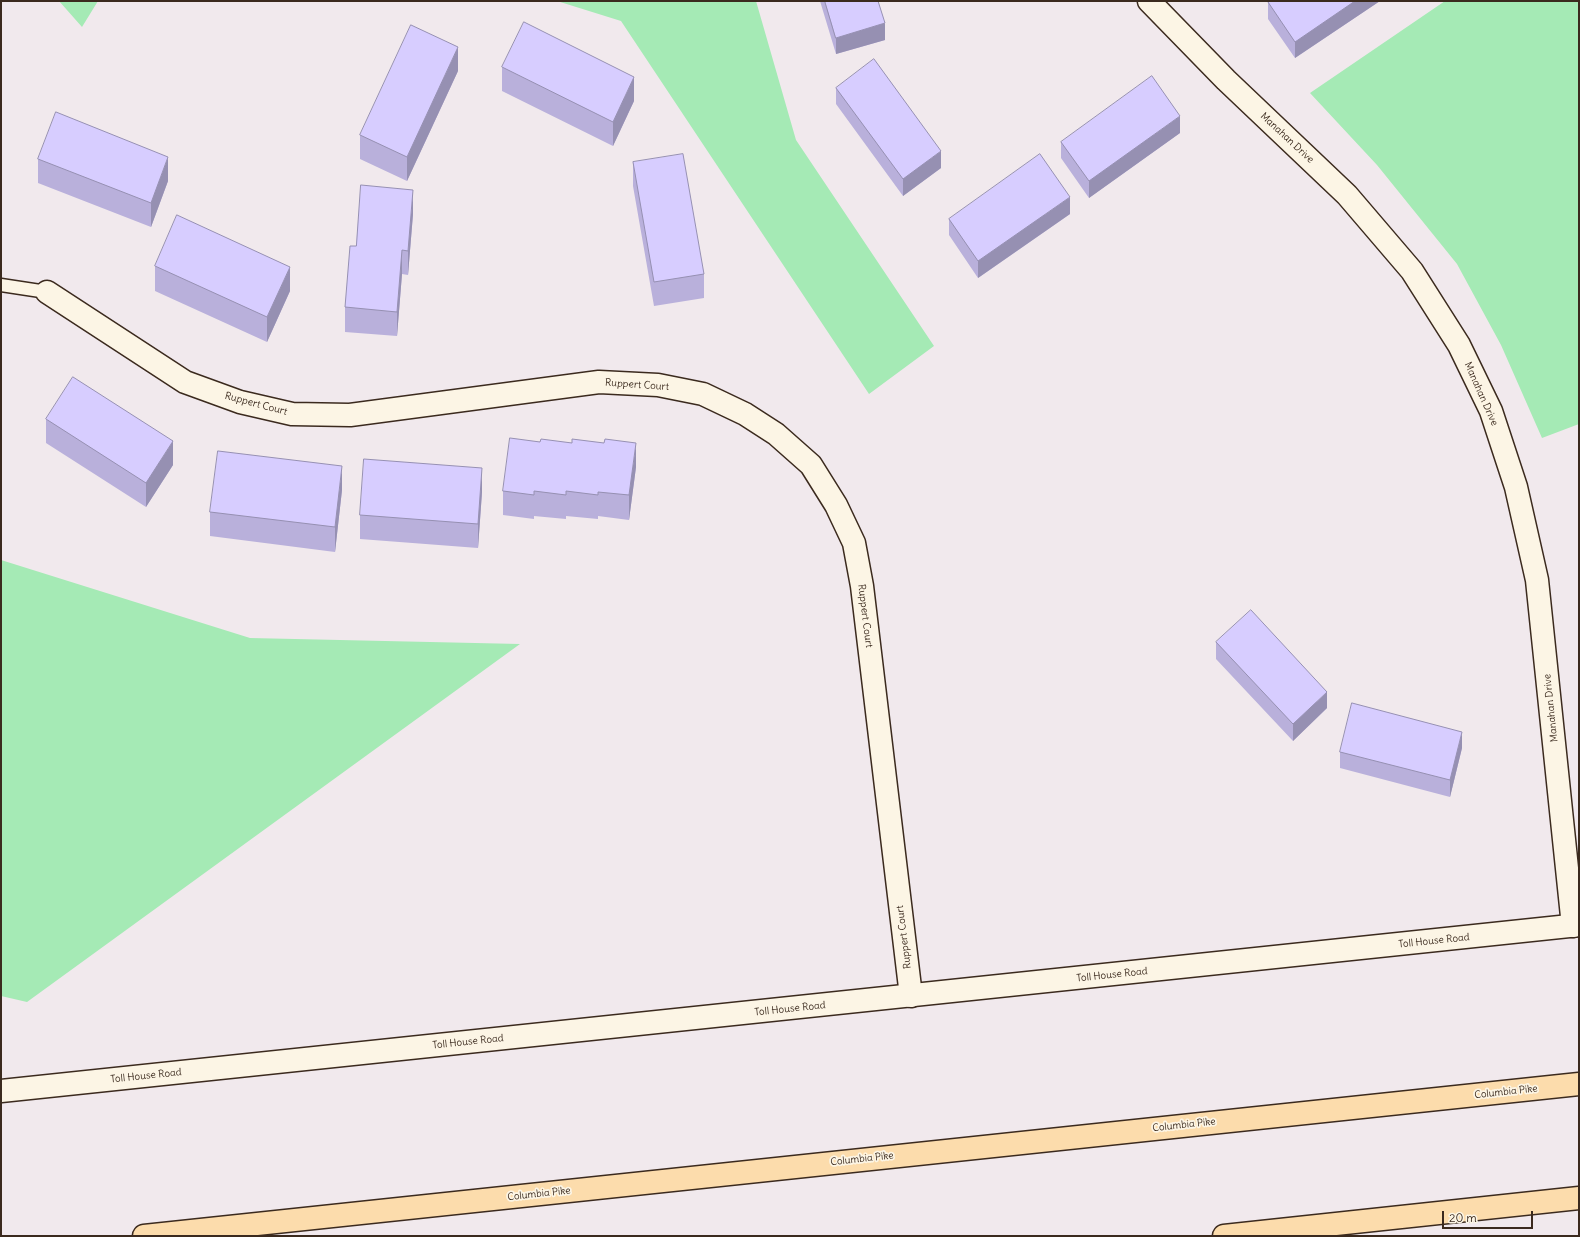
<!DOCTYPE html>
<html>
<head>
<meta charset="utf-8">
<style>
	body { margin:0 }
	#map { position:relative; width:1580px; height:1237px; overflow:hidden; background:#f1e9ed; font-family:Delius,sans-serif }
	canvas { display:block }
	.frame { position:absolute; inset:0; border:2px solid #3b2a1e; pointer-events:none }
	.scale { position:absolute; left:1442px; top:1211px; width:91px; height:18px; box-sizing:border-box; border:2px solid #3b2a1e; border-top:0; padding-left:5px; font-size:12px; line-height:14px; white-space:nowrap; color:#3b2a1e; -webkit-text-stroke:3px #fcf5e5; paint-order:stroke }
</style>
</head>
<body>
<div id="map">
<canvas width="1580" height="1237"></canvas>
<div class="frame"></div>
<div class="scale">20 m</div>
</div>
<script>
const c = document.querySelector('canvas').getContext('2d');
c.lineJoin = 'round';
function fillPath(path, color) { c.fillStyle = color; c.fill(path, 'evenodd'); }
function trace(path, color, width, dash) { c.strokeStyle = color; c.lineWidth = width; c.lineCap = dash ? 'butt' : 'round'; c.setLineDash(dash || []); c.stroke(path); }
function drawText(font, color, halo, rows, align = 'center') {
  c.font = font + ' Delius,sans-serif'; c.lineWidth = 3.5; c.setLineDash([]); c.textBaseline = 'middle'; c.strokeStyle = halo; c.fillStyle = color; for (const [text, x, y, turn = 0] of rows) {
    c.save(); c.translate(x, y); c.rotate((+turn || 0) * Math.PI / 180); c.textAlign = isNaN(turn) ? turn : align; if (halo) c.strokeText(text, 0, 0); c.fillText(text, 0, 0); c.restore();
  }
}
const green = new Path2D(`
	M59 1H98L82 27Z
	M557 1H756L796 140 934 346 869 394 621 21Z
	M1445 1H1579V424L1542 438 1501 345 1457 264 1377 165 1310 93Z
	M1 560 250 638 520 644 27 1002 1 996Z`);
const service = new Path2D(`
	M1 285 47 292`);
const minor = new Path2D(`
	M1149 1 1226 80 1347 195 1412 271 1459 345 1491 411 1516 487 1537 580 1573 926
	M47 292 185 382 240 402 292 414 350 415 599 382 658 385 703 394 745 414 776 434 811 465 836 505 854 543 862 586 911 996`);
const tertiary = new Path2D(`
	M1 1091 1579 925`);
const motorway = new Path2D(`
	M144 1236 1579 1084
	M1224 1236 1579 1198`);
const wall = new Path2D(`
	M820 1H878L885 40 836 54Z
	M1380 1 1295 58 1268 19V2Z
	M502 67 634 101 613 146 502 91Z
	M458 71 407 181 360 159V135Z
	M836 88 941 168 903 196 836 104Z
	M1180 133 1089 198 1061 158V142Z
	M38 159 168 181 151 227 38 183Z
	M633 162 704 274V298L654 306 633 186Z
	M413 214 408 275 402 274 397 336 345 332V307L356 246Z
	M1070 214 978 278 949 235V219Z
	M155 266 290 291 267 342 155 291Z
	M46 419 173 465 146 507 46 443Z
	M636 467 629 520 598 516V519L566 516V519L534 516V519L503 515V491Z
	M342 490 335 552 210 536V512Z
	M482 492 478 548 360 539V515Z
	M1216 642 1327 708 1293 741 1216 659Z
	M1462 748 1450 797 1340 768V752Z`);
const shadedWall = new Path2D(`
	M1355 1H1380L1295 58V42Z
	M885 23V40L836 54V38Z
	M458 47V71L407 181V157Z
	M634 77V101L613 146V122Z
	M1180 116V133L1089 198V181Z
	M941 151V168L903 196V179Z
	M168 157V181L151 227V203Z
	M413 190V214L408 275V251Z
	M1070 197V214L978 278V261Z
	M402 250V274L397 336V312Z
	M290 267V291L267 342V317Z
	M173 441V465L146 507V483Z
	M636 443V467L629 520V495Z
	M342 466V490L335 552V527Z
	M482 468V492L478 548V524Z
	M1327 692V708L1293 741V724Z
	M1462 732V748L1450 797V780Z`);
const building = new Path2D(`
	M825 1H878L885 23 836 38Z
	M1270 1H1355L1295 42 1268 2Z
	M524 22 634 77 613 122 502 67Z
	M411 25 458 47 407 157 360 135Z
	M874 59 941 151 903 179 836 88Z
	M1152 76 1180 116 1089 181 1061 142Z
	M56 112 168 157 151 203 38 159Z
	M683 154 704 274 654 282 633 162Z
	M1040 154 1070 197 978 261 949 219Z
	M361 185 413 190 408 251 402 250 397 312 345 307 350 246H356Z
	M177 215 290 267 267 317 155 266Z
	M73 377 173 441 146 483 46 419Z
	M510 438 540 442 541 439 572 443V439L604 443 605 439 636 443 629 495 598 492V495L566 491V495L534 491V495L503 491Z
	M218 451 342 466 335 527 210 512Z
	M364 459 482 468 478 524 360 515Z
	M1251 610 1327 692 1293 724 1216 642Z
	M1352 703 1462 732 1450 780 1340 752Z`);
const streetNames = [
	["Manahan Drive",1287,138,43],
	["Ruppert Court",637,385,4],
	["Manahan Drive",1481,394,66],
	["Ruppert Court",256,404,15],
	["Ruppert Court",865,616,83],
	["Manahan Drive",1551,708,-96],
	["Ruppert Court",904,937,-97],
	["Toll House Road",1434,941,-6],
	["Toll House Road",1112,975,-6],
	["Toll House Road",790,1009,-6],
	["Toll House Road",468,1042,-6],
	["Toll House Road",146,1076,-6],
	["Columbia Pike",1506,1092,-6],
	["Columbia Pike",1184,1125,-6],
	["Columbia Pike",862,1159,-6],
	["Columbia Pike",539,1194,-6]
];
fillPath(green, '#a5eab5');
trace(service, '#3b2a1e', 15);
trace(minor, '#3b2a1e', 25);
trace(tertiary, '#3b2a1e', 25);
trace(motorway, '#3b2a1e', 25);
trace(service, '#fcf5e5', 12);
trace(minor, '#fcf5e5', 22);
trace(tertiary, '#fcf5e5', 22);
trace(motorway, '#fcdcac', 22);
fillPath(wall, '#b9b0db');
fillPath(shadedWall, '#9690b2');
fillPath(building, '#d7cdff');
trace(building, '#9690b2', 1);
drawText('10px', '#3b2a1e', '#fcf5e5', streetNames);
</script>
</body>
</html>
